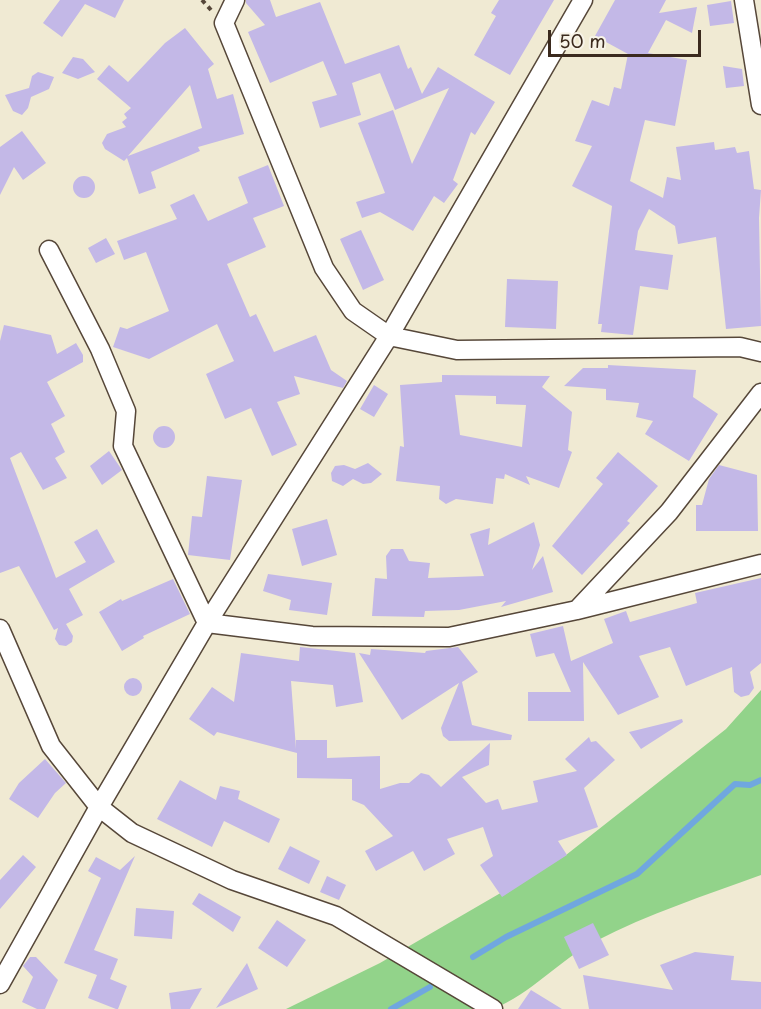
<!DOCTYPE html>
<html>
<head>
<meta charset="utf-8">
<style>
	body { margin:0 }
	#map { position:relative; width:761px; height:1009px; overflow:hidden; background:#f0ead3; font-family:"Playpen Sans",sans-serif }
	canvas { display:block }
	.scale { position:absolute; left:548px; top:30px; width:153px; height:27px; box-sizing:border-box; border:3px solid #3b2a1e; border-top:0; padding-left:8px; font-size:18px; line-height:21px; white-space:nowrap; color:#3b2a1e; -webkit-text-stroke:4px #f7f3e8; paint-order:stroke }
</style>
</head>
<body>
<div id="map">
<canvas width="761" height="1009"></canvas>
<div class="scale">50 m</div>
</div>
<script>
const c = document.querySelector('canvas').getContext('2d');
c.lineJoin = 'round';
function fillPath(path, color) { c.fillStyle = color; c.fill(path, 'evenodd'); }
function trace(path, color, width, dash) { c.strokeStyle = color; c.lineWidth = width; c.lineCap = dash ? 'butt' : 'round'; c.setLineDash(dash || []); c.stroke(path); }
const green = new Path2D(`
	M761 690V875C706 895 648 914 596 941 559 960 531 994 493 1009H286L380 963 566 855 726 729Z`);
const stream = new Path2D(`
	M473 957 506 937 637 874 735 784 750 785 761 780
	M391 1009 430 987`);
const building = new Path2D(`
	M60 0H124L115 18 85 4 62 37 43 23Z
	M246 0H270L276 17 320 2 345 64 399 45 408 69 411 67 422 94 438 67 495 102 475 135 471 132 453 180 458 184 444 203 434 196 413 231 380 212 362 218 356 202 385 193 358 123 393 110 412 164 449 88 395 110 380 73 352 83 361 115 320 128 312 102 337 95 323 61 270 83 248 32 265 25 246 3Z
	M499 0H554L510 75 474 55 496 16 491 13Z
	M615 0H666L659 13 697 7 692 33 666 20 648 53 687 60 675 126 645 120 630 181 663 198 667 177 681 180 676 147 714 142 715 150 735 147 737 153 749 151 754 189 761 190 759 218 761 326 726 329 716 237 678 244 675 226 649 209 638 231 635 250 673 255 668 290 640 286 633 335 601 332 602 324H598L612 206 572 186 592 146 575 141 592 100 609 106 614 87 621 89 628 54 595 36Z
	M731 1 734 23 710 26 707 5Z
	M185 28 214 64 208 69 217 99 233 94 244 134 198 147 200 151 151 172 156 188 139 194 127 158 124 161 105 149 102 143 107 134 126 127 122 122 127 118 124 114 131 108 97 79 109 65 128 82 165 43ZM190 85 202 128 128 156Z
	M73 57 83 59 95 72 78 79 62 73Z
	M723 66 742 69 744 86 726 88Z
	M38 72 54 77 49 89 31 97 28 108 22 115 13 111 5 95 29 88 32 76Z
	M22 131 46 163 23 180 14 167 0 195V147Z
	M268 165 284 206 253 218 266 247 227 264 250 317 256 314 274 352 316 335 331 370 347 381 343 388 294 376 300 394 277 402 297 445 272 456 251 408 225 419 206 374 234 361 217 324 149 359 113 347 120 327 127 329 169 311 146 252 124 260 117 241 177 219 170 205 194 194 208 221 248 203 238 177Z
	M73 187a11 11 0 1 1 22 0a11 11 0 1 1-22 0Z
	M361 230 384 280 363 290 340 239Z
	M106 238 115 254 96 263 88 248Z
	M507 279 558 281 556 329 505 327Z
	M4 325 51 335 57 354 76 343 83 355V362L47 382 65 416 51 424 65 452 55 458 67 478 43 490 21 452 10 458 56 578 86 562 74 542 97 529 115 562 69 589 83 615 66 624 73 636 72 642 66 646 59 645 55 639 58 628 54 630 19 566 0 573V341Z
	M608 365 696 370 693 397 718 414 689 461 645 434 653 421 636 417 639 403 606 400V389L564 386 583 368H608Z
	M442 375 550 376 542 387 572 412 568 450 572 452 559 488 526 476 530 485 505 474 504 479 496 478 493 504 456 499 446 504 439 499 440 486 396 481 400 446 404 447 400 385 442 382ZM455 395 496 396V404L526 405 522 447 460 435Z
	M374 385 388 394 374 417 360 409Z
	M153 437a11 11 0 1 1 22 0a11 11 0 1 1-22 0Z
	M109 451 122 470 102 485 90 466Z
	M618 452 658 486 627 521 630 523 582 575 552 546 603 484 596 478Z
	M368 463 382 474 371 483 363 484 353 479 343 486 332 481 331 473 335 466 344 465 355 469Z
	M719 465 757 475 758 531H696V505H702L709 479Z
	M207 476 242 480 230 560 188 555 192 516 202 517Z
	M327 519 337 555 302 566 292 529Z
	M534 522 540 545 532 570 543 556 553 592 501 607 506 601 459 610 425 611 424 617 372 616 375 578 387 579 386 556 391 549H403L409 561 430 563 428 578 484 576 470 534 490 528 488 545Z
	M268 574 332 583 327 615 289 610 291 600 263 591Z
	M761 578V663L750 672 754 688 749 695 741 697 734 692 732 667 686 686 670 647 639 656 659 697 618 715 583 662 584 721H528V692H571L554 653 536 657 530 634 563 626 571 661 613 643 604 619 626 611 630 622 697 603 695 593Z
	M173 579 190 614 143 636 144 638 122 651 99 612 121 599 122 601Z
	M300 647 355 653 363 702 336 707 333 685 291 681 296 749V740H327V758L380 756V789L400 783H409L421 773 429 775 441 787 490 743 489 765 462 777 486 803 498 799 502 810 538 802 533 781 577 771 565 759 589 737 591 742 596 741 615 760 584 788 598 827 558 841 567 855 502 897 480 865 493 856 483 827 447 839 455 854 424 871 413 851 376 871 365 851 393 836 364 805 352 800V779L297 778V753L217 732 214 736 189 719 212 687 234 702 241 653 299 661Z
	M458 647 478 672 462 682 472 725 512 735 511 740 449 741 443 736 441 728 459 683 402 720 359 653 370 655 371 649 425 653 426 651Z
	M124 687a9 9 0 1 1 18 0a9 9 0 1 1-18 0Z
	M682 719 683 722 641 749 629 732Z
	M45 759 66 783 55 793 38 818 9 799 19 783Z
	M180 780 216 800 220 786 240 791 238 799 280 819 269 843 224 821 212 847 157 819Z
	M290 846 320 861 309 884 278 869Z
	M23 855 36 867 0 909V880Z
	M135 856 94 950 118 959 110 979 127 986 118 1009H116L88 998 97 975 64 963 101 878 88 871 96 857 120 870Z
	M327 876 346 885 339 900 320 892Z
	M199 893 241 917 233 932 192 904Z
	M136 908 174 911 172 939 134 936Z
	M277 920 306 940 287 967 258 948Z
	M593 923 609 955 579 969 564 937Z
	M695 952 734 956 731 980 761 982V1009H589L583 975 673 990 660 965Z
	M30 957H36L58 980 45 1009H37L22 1002 33 977 23 966Z
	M247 963 258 989 216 1008Z
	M202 988 190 1009H171L169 993Z
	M531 990 562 1009H518Z`);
const path = new Path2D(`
	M202 0 211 10`);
const street = new Path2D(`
	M235 0 224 23 324 268 353 311 389 336 457 350 740 347 761 352
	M744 0 761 105
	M49 250 100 349 126 411 123 446 207 623 312 636 449 637 577 610 669 512 761 393
	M577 610 761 564
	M0 629 51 746 99 807 132 833 232 880 336 916 493 1009
	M0 984 99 807 207 623 389 336 583 0`);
fillPath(green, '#92d38a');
trace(stream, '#70a7df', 6);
fillPath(building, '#c3b8e7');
trace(street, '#564739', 21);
trace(path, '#564739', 4, [4.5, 4.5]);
trace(street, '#fff', 18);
</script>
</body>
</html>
